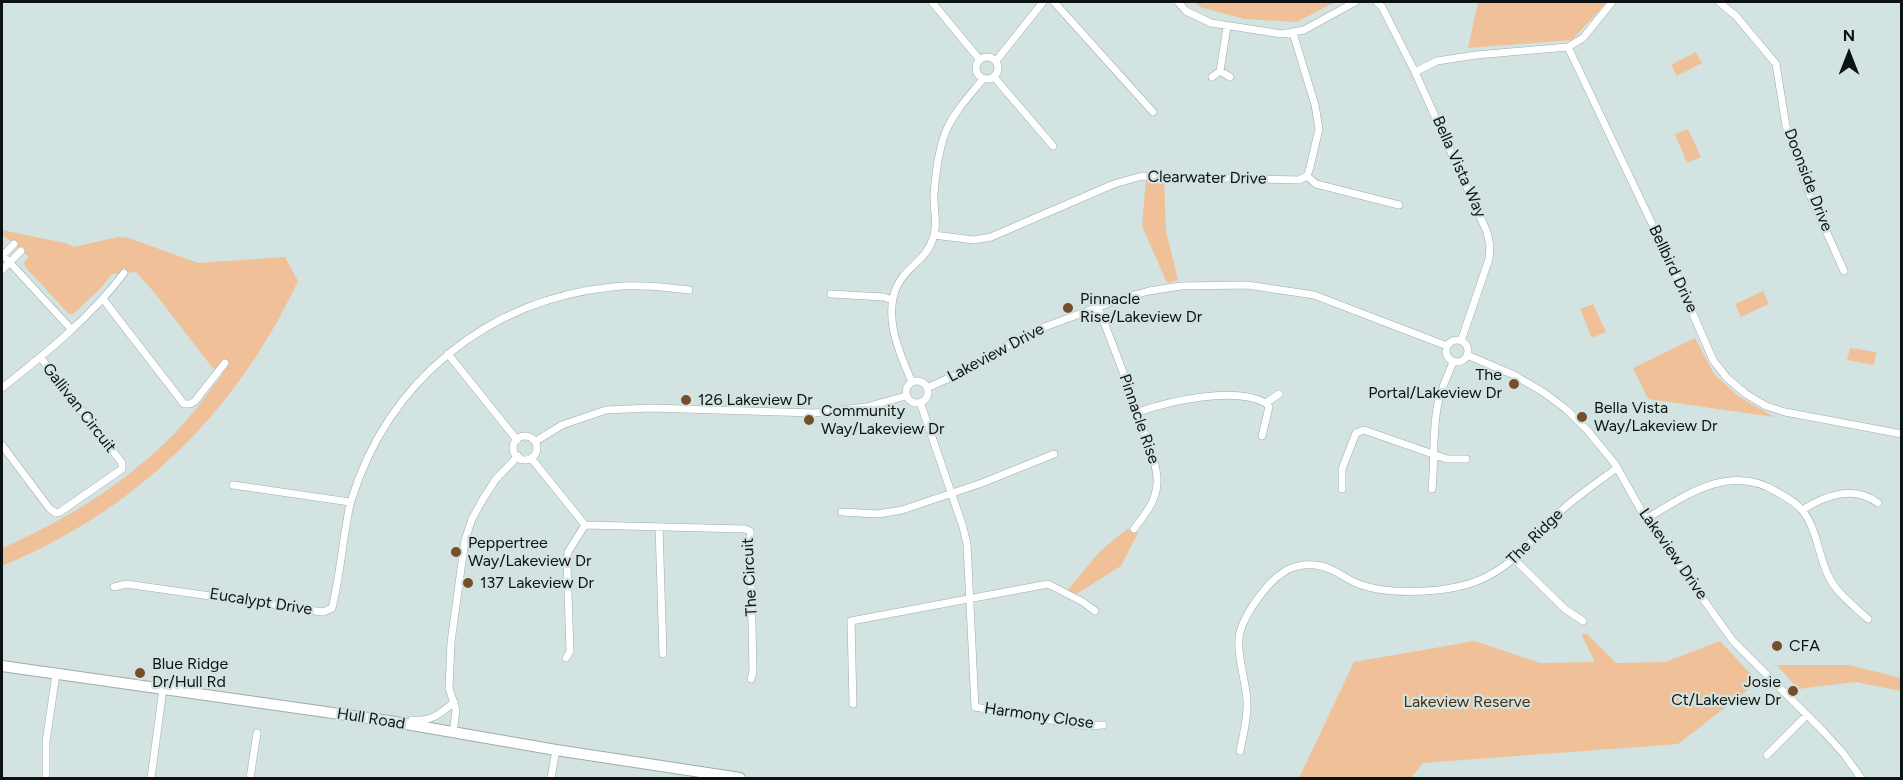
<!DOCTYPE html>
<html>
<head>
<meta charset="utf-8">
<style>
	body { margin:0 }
	#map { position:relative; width:1903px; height:780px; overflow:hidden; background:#d2e3e1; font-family:Figtree,sans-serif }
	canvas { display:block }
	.frame { position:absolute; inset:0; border:3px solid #0d1312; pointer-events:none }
	.north { position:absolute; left:1819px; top:24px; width:60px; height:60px; -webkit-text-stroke:4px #d2e3e1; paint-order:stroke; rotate:0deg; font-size:16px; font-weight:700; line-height:24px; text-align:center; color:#0d1312 }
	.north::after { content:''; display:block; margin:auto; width:21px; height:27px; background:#0d1312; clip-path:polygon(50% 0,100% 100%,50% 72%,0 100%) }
</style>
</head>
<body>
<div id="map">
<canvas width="1903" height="780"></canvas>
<div class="frame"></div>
<div class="north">N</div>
</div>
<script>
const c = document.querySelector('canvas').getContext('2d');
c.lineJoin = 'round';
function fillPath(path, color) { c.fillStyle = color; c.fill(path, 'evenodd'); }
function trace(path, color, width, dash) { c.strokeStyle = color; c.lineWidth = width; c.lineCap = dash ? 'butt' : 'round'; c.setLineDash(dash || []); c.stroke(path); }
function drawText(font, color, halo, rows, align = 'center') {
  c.font = font + ' Figtree,sans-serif'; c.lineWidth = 4.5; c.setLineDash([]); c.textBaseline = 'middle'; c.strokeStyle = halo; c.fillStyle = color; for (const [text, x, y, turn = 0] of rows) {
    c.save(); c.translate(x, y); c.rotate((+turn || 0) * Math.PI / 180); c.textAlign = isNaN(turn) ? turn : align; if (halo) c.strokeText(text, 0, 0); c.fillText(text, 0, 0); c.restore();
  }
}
const green = new Path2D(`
	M1195 2H1335L1297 22 1244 19 1200 7Z
	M1478 2H1607L1572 40 1468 48Z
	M1696 52 1702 63 1677 76 1671 65Z
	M1688 129 1701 157 1687 163 1675 134Z
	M1164 176 1166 231 1178 280 1167 283 1142 226 1146 179Z
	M2 230 65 243 74 247 118 237 129 238 198 263 285 257 298 281C236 413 137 510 2 566V548C69 519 136 477 185 422 198 407 210 390 222 375L211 366 154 292 136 272 112 274 101 288 73 314H69L25 267 24 262 29 257 3 235 2 236Z
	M1763 291 1769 304 1741 317 1735 304Z
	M1593 304 1606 332 1592 338 1580 309Z
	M1695 338 1714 374 1738 396 1774 417 1648 399 1633 368Z
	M1850 348 1876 352 1874 365 1847 360Z
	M1127 529 1138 533 1121 566 1075 595 1067 591 1100 551Z
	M1581 634H1587L1616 663 1665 662 1720 641 1758 682 1678 744 1423 763 1411 778H1299L1354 662 1475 641 1540 663 1595 662Z
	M1777 665H1849L1901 678V691L1855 682 1798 689Z`);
const minor = new Path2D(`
	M932 2 980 60
	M1054 2 1153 112
	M1178 2 1186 11 1211 23 1282 34 1304 30 1355 2
	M1377 2 1382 7 1415 72 1487 232 1490 246 1489 259 1461 341
	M1719 2 1736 16 1776 64 1786 126 1809 193 1844 271
	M1568 47 1673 268 1713 360 1727 378 1746 394 1766 406 1785 412 1902 434
	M976 68a11 11 0 1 1 22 0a11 11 0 1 1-22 0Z
	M996 61 1043 2
	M1220 71 1227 27
	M1415 72 1437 61 1476 55 1568 47 1583 38 1612 2
	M994 77 1053 146
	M1212 77 1220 71 1230 77
	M1307 176 1316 184 1399 205
	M934 235 974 240 991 237 1114 184 1142 176 1299 180 1307 176 1310 167 1319 129 1315 105 1293 33
	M3 255 71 329
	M2 256 14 244
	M2 270 21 251
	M831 294 884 297 892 300
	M103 299 184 404H190L195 401 225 363
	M1098 307C1113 345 1128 383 1140 421 1146 441 1158 462 1157 484 1156 502 1144 515 1134 529
	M1446 351a11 11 0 1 1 22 0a11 11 0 1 1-22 0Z
	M448 354 517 440
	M1467 355 1514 375 1543 392 1566 409 1588 431 1615 464 1646 519 1733 641 1824 732 1843 753 1861 778
	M906 392a11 11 0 1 1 22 0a11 11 0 1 1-22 0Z
	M912 382C898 351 878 305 905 274 917 261 929 254 934 235 938 221 933 208 934 194 936 173 938 151 946 131 954 112 970 95 983 79
	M2 388C45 354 90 318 124 273
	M927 388 976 366 1007 346 1039 329 1120 299 1149 291 1181 286 1247 285 1314 295 1447 346
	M920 402 963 527 967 544 975 707 1086 726 1103 725
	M1266 403 1279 394
	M1138 412C1170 401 1234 386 1266 403
	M1262 436 1269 407 1266 403
	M513 448a12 12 0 1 1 24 0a12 12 0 1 1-24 0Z
	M536 441 562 425 606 410 651 408 814 413 866 407 906 396
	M2 445 50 509 56 513 60 512 122 469V463L41 358
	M531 458 585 525 745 529 750 531 753 672 751 679
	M233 485 350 502
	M1342 489V469L1356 433 1364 430 1447 459H1466
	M1432 489C1435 460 1432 431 1438 403 1441 389 1448 375 1453 362
	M1802 510C1826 495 1853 485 1878 503
	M842 512 878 514 902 510 982 483 1054 454
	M1646 519C1686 495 1730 463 1777 492 1786 497 1797 503 1803 511 1817 530 1818 554 1828 575 1836 593 1853 605 1868 619
	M659 527 663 654
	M1514 559 1565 609 1583 621
	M114 587 126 584 323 612 332 608C338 584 341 558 345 532 347 522 348 511 351 501 388 381 487 300 612 287 637 284 664 287 689 290
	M566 658 570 651 567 563 568 552 585 525
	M853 704 851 621 1048 584 1083 602 1095 611
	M412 720C431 722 440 714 454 702
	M453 733 456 710 449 688 451 642 465 540 472 519 483 499 496 479 518 456
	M1240 751C1243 735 1248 718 1247 701 1246 680 1237 659 1239 638 1241 618 1267 582 1284 572 1292 566 1305 564 1315 565 1330 566 1343 577 1356 583 1387 596 1446 593 1477 581 1514 567 1535 535 1563 509 1580 494 1599 481 1617 468
	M1767 755 1807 715
	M46 778V742L56 674
	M151 778 163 689
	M250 778 257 733
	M551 778 556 750`);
const secondary = new Path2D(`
	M2 666 389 721 556 750 740 778`);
const markers = [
	[1068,308,6,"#754f2c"],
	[1514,384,6,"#754f2c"],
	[686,400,6,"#754f2c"],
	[1582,417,6,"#754f2c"],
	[809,420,6,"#754f2c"],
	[456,552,6,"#754f2c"],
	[468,583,6,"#754f2c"],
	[1777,646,6,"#754f2c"],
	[140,673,6,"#754f2c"],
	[1793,691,6,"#754f2c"]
];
const streetNames = [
	["Bella Vista Way",1459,167,66],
	["Clearwater Drive",1207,178,1],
	["Doonside Drive",1808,180,69],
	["Bellbird Drive",1673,269,65],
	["Lakeview Drive",996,353,-28],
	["Gallivan Circuit",79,408,52],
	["Pinnacle Rise",1139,419,71],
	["The Ridge",1535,537,-45],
	["Lakeview Drive",1673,554,55],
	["The Circuit",750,577,-93],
	["Eucalypt Drive",261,602,9],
	["Harmony Close",1039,716,8],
	["Hull Road",371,719,9]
];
const poiNames = [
	["Pinnacle",1080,299],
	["Rise/Lakeview Dr",1080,317],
	["The",1502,375,"right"],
	["Portal/Lakeview Dr",1502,393,"right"],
	["126 Lakeview Dr",698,400],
	["Bella Vista",1594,408],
	["Way/Lakeview Dr",1594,426],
	["Community",821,411],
	["Way/Lakeview Dr",821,429],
	["Peppertree",468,543],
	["Way/Lakeview Dr",468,561],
	["137 Lakeview Dr",480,583],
	["CFA",1789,646],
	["Blue Ridge",152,664],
	["Dr/Hull Rd",152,682],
	["Josie",1781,682,"right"],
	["Ct/Lakeview Dr",1781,700,"right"]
];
const parkNames = [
	["Lakeview Reserve",1467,702]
];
fillPath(green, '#f0c198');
trace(minor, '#9dadab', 8);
trace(secondary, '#9dadab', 12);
trace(minor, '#fff', 7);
trace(secondary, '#fff', 10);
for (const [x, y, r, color] of markers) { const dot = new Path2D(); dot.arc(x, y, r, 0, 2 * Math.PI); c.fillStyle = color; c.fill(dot); trace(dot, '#d2e3e1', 2); }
drawText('16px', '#0d1312', '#d2e3e1', streetNames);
drawText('16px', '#0d1312', '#d2e3e1', poiNames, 'left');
drawText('16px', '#4c2e11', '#d2e3e1', parkNames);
</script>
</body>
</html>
